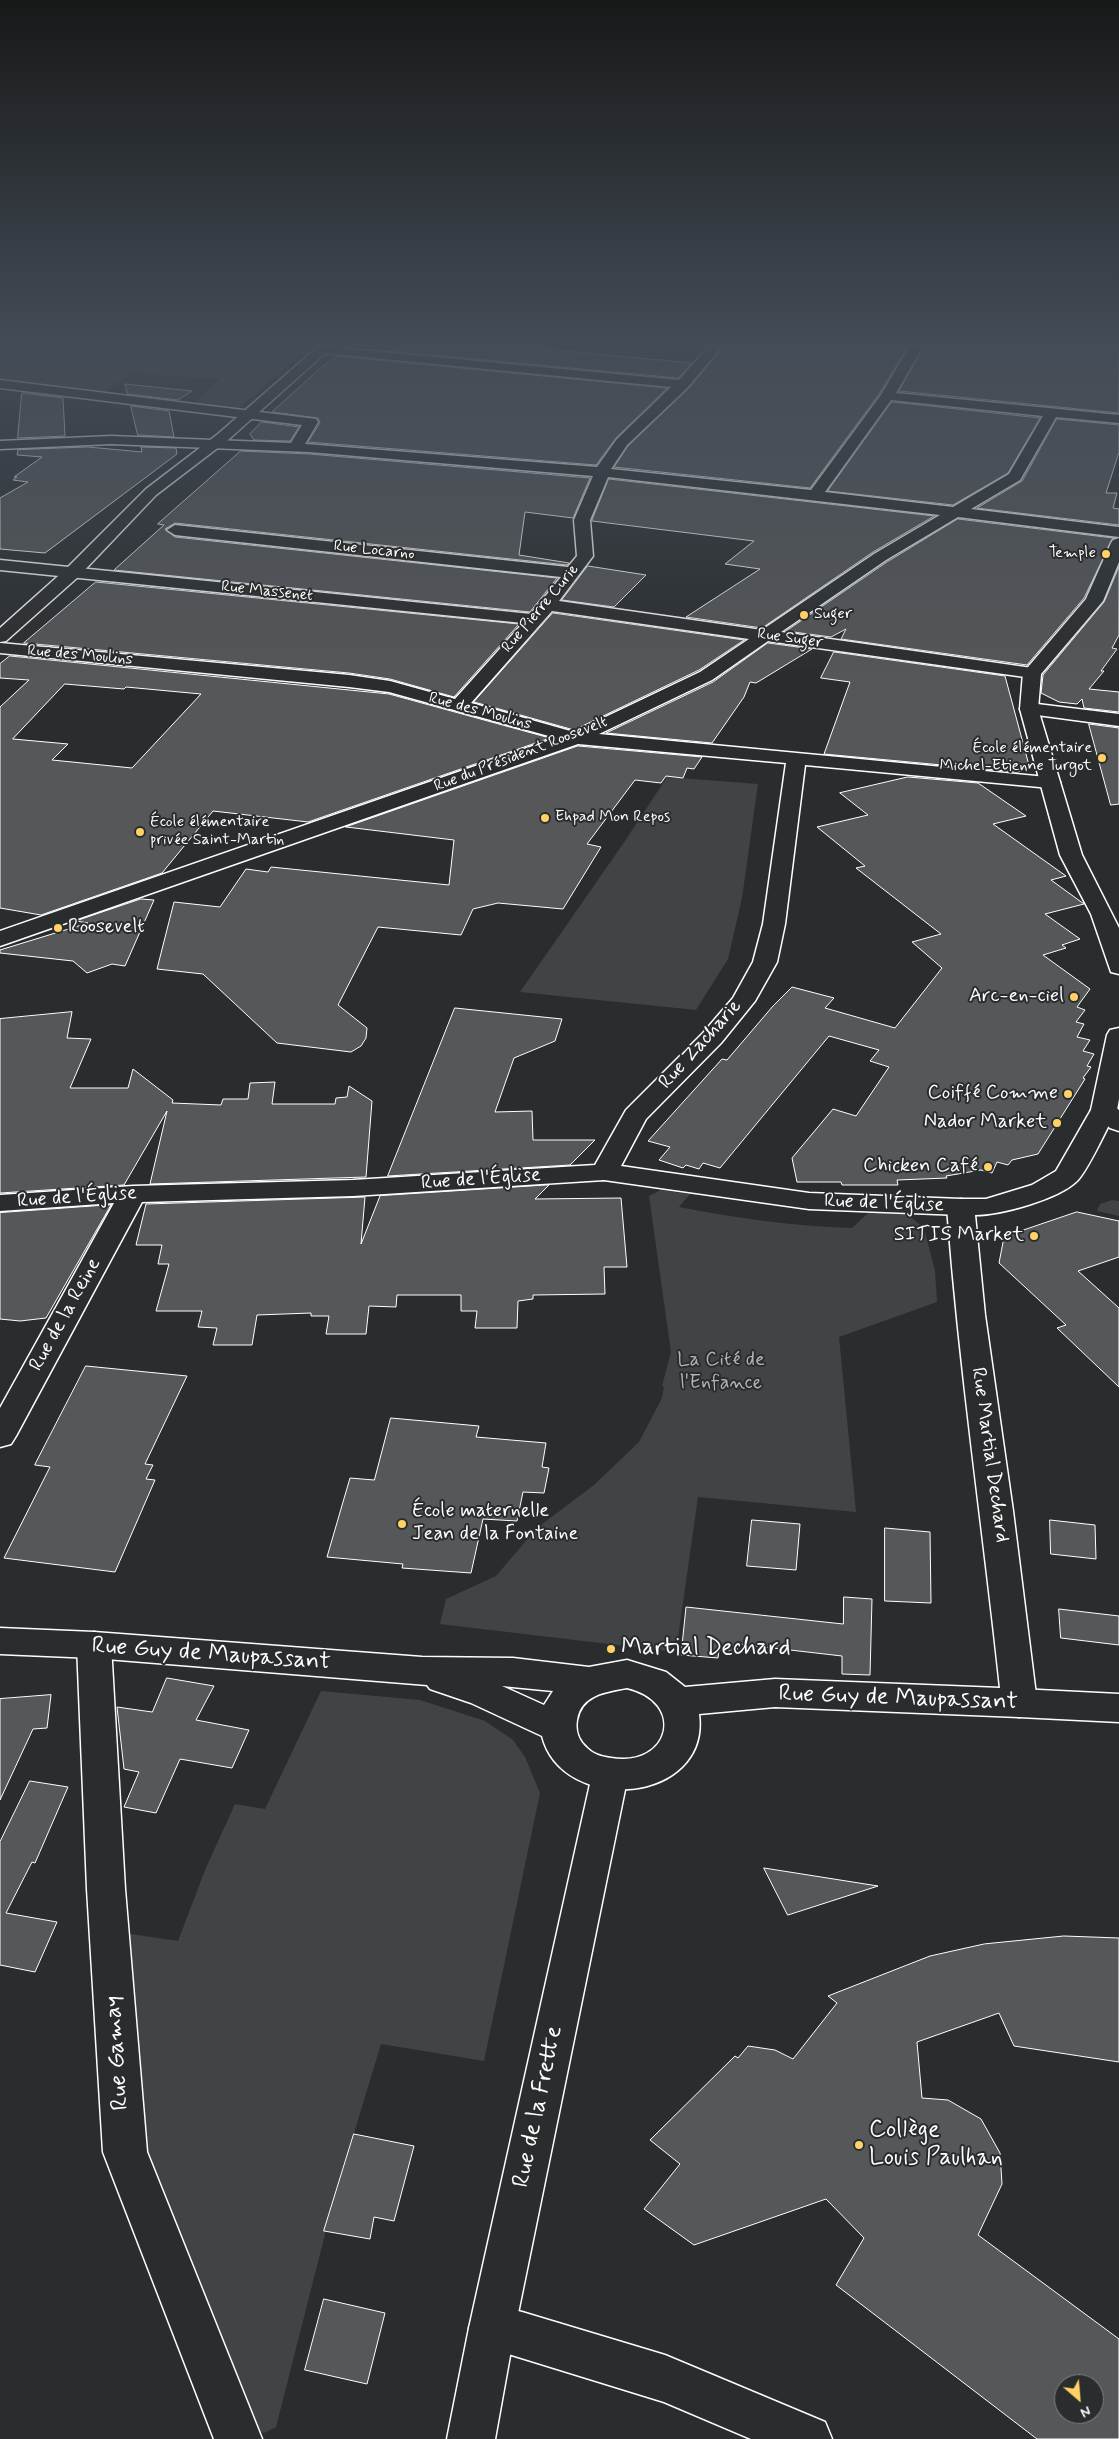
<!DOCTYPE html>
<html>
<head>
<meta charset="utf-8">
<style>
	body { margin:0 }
	#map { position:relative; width:1119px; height:2439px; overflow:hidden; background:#2a2d2e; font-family:Mynerve,sans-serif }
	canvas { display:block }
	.north { position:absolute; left:1054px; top:2374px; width:50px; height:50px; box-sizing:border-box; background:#2a2d2e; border:1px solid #7f8182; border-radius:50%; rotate:153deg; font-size:14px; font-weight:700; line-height:20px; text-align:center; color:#fff }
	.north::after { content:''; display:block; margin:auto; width:18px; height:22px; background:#ffd166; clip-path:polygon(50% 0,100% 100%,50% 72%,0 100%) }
</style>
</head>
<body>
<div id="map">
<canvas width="1119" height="2439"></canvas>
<div class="north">N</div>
</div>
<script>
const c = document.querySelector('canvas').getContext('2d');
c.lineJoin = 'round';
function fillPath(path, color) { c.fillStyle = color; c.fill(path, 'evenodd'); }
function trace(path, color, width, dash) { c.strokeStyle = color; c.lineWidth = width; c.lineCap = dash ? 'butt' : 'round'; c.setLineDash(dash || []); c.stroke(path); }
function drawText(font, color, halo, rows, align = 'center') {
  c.font = font + ' Mynerve,sans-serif'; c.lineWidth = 4; c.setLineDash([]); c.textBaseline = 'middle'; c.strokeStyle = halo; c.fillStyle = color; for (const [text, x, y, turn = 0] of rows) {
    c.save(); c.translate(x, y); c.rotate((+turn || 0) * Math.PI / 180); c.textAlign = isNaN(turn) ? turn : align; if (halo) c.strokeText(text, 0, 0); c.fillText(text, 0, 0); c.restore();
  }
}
const green = new Path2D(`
	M20 346H310L238 409 193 404 220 379 131 373 105 392 36 383 0 381V360Z
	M667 777 758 784 742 898 728 959 696 1010 520 992 625 841Z
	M661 1190 690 1194 679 1207C736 1218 793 1226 852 1228L868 1213 903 1211 924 1228 935 1271 937 1302 839 1337 856 1512 698 1497 676 1652 440 1624 446 1599 496 1576 537 1528 594 1485 639 1442 662 1398 664 1387 662 1386 671 1352 649 1196Z
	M1112 1200 1119 1201V1216L1097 1211 1100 1204Z
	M321 1691 420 1700 485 1721 513 1740 525 1757 540 1793 484 2061 381 2044 334 2199 276 2427 264 2433 253 2430 146 2151 124 1933 178 1941 205 1870 235 1804 265 1809Z`);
const building = new Path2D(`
	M383 346H512L692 363 678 378 378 350Z
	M725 346H908L879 394 810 488 614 467 628 446 689 388Z
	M925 346H1119V413L899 391Z
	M337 356 667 388 616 438 596 465 308 442 320 423 318 418 272 412 317 371Z
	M125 384 192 391 178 400 128 394Z
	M22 393 63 398 65 436 18 438Z
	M892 402 1040 418 1008 473 953 505 828 491Z
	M131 406 169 411 174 437 138 435Z
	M1057 419 1119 425V452L1106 493H1117L1113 508 1119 509V525L977 508 1022 481Z
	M262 422 299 427 290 441 254 440 250 434Z
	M88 447 142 452 141 447 176 448 177 454 45 553 0 549V498L28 482 13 480 17 477H14L42 457 17 455 18 450Z
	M241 451 309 454 590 478 573 518 525 512 519 555 569 563 567 565 175 523 165 529 175 537 557 578 530 612 114 570 164 525 158 524Z
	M609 479 934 516 873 552 762 628 686 617 760 569 725 564 754 541 592 521Z
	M958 519 1113 538 1084 598 1027 665 841 639 846 629 831 637 786 631 887 562Z
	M588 566 646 575 614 607 562 600Z
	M1119 567V635L1112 648 1117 649 1101 671H1104L1089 689 1119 692V712L1084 708 1082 699 1077 704 1059 702 1041 693 1043 675 1104 602Z
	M96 582 519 624 454 697 390 679 349 673 24 643Z
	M553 613 744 640 699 670 574 730 474 702Z
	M768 643 812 649 756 683 750 682 744 697 712 743 606 733 713 682Z
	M834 652 1005 676 1030 769 1017 772 824 754 850 682 821 678Z
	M10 656 389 694 550 738 308 822 213 811 162 873 41 915 0 908V707L29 680 0 678V664ZM65 684 124 689 126 687 201 694 132 768 52 760 68 744 13 739Z
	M1089 724 1119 728V804L1111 805Z
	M578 746 702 757 694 769 687 768 683 778 666 776 661 783 635 780 587 844 601 847 563 909 498 903 473 909 461 935 378 927 338 1005 367 1028 366 1038 361 1046 351 1052 277 1043 203 974 157 969 174 902 220 907 246 869 268 872 271 867 449 885 454 840 346 827Z
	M908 777 978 783 1026 816 993 824 1066 876 1051 880 1084 904 1045 914 1080 939 1062 945 1066 948 1043 955 1090 989 1077 1007 1085 1010 1076 1022 1084 1024 1077 1037 1090 1040 1083 1051 1094 1054 1087 1066 1091 1067 1083 1078 1085 1079 1038 1154 1012 1160 1008 1165 997 1162 992 1173 981 1170 946 1176 947 1178 897 1180 898 1185H842L841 1182H797L792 1158 833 1109 856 1116 889 1067 870 1061 879 1050 829 1036 720 1168 703 1163 699 1169 686 1165 683 1168 659 1160 670 1147 648 1141 722 1059 727 1060 773 1006 792 987 834 998 825 1008 895 1028 942 968 912 942 941 934 856 868 865 866 817 827 868 815 840 793Z
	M141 899 154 900 125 966 112 964 87 973 73 961 0 953V950L88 923 76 921Z
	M455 1008 562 1019 555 1041 514 1058 495 1112 532 1111 533 1140H595L570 1165 388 1176Z
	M72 1012 67 1038 91 1039 70 1088H128L133 1069 173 1100 172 1103 221 1105 223 1099H248L250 1083 275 1082 272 1104H335L336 1098 347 1097 349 1086 372 1101 366 1177 150 1184 167 1111 124 1185 0 1193V1019Z
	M549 1185 535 1199 621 1198 627 1267H604L605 1294 533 1295V1299L518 1301 517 1328H475L477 1311H461V1295H397L396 1307 369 1306 366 1334H326L329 1316H311V1313L257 1315 252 1345H213L217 1328 198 1327 202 1311H156L169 1264H158L162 1245H136L146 1204 365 1197 361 1244 380 1196Z
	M111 1205 46 1318 20 1321 0 1319V1213Z
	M1077 1212 1119 1221V1257L1078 1271 1119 1308V1387L1057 1328 1066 1325 999 1263 1004 1237Z
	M86 1366 187 1376 145 1464 153 1465 146 1479 155 1480 115 1572 4 1558 50 1467 35 1465Z
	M391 1418 479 1426 476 1437 546 1443 542 1467 549 1468 544 1493 523 1492 517 1521 483 1519 471 1573 402 1568 403 1564 327 1557 350 1478 374 1480Z
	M752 1520 800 1524 796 1570 747 1566Z
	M1050 1520 1095 1525 1096 1559 1051 1554Z
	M885 1528 930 1532 931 1603 885 1601Z
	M844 1597 872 1599 870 1675 842 1674V1656L738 1644 737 1652 719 1650 718 1658 681 1655 686 1607 843 1624Z
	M1059 1609 1119 1616V1645L1061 1638Z
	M167 1678 214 1686 196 1720 249 1730 232 1768 180 1759 156 1813 124 1807 139 1772 124 1769 117 1707 152 1712Z
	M51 1695 47 1728 33 1729 0 1800V1699Z
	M30 1781 68 1787 35 1863 32 1862 6 1913 57 1922 35 1972 0 1965V1842Z
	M764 1868 878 1886 788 1915Z
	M1064 1936 1119 1938V2062L1014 2046 999 2013 917 2042 922 2098 948 2100 981 2119 1000 2153 1002 2184 978 2235 1119 2339V2439H1037L836 2285 864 2238 826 2199 694 2245 644 2209 680 2164 650 2140 735 2056 738 2058 748 2046 775 2050 793 2059 837 2003 828 1996 930 1956 984 1944ZM1064 2384H1094V2414H1064Z
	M354 2134 414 2146 394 2221 374 2217 370 2239 324 2231Z
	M324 2299 385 2313 367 2384 305 2370Z`);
const minor = new Path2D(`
	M318 346 679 380 709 346H722L688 387 627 445 611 469 811 490 881 395 910 346H923L896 393 1119 415V423L1056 417 1020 480 971 509 1119 527V537L958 517 886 560 781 632 1032 668 1038 669 1041 673 1038 677 1032 678 768 641 712 680 599 734 1057 778 1060 782 1057 786 1050 788 805 765 785 924 777 962 755 1001 721 1043 646 1119 621 1166 809 1193 961 1199 971 1201 975 1207 971 1213 961 1215 809 1209 604 1180 353 1196 142 1202 16 1436 11 1444 0 1447V1408L114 1203 0 1211V1195L133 1186 353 1180 595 1165 626 1110 703 1033 733 998 753 962 763 924 786 763 578 744 0 946V931L556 738 389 692 349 687 0 653V643L349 675 390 681 455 699 523 623 0 570V560L531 614 561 577 175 535 167 530 175 525 568 567 577 556 574 520 593 476 309 452 111 444 0 449V441L111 436 291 443 302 425 0 388V380L316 419 318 422 305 444 597 467 617 439 671 387 323 353 318 352 317 349ZM891 400 1043 416 1009 474 953 507 825 492ZM608 477 940 515 874 554 762 630 559 601 593 556 590 520ZM552 611 749 639 700 672 574 732 471 703Z
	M1029 703 1119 714V726L1022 713 1020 709 1022 705Z
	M1104 1102 1113 1105 1119 1110V1131L1110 1128 1091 1110 1095 1105Z
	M94 1632 106 1635 111 1645 125 1889 147 2152 262 2439H214L103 2152 87 1889 77 1645 82 1635Z
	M1019 1689 1119 1694V1722L1019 1717 1006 1713 1001 1703 1006 1693Z
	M492 2305 522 2312 665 2355 825 2422 832 2439H751L664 2402 476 2344 469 2328 476 2312Z`);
const tertiary = new Path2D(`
	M610 1760 623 1764 628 1775 515 2328 495 2439H447L469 2328 592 1775 597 1764Z`);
const secondary = new Path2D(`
	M319 346H333L228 440 156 495 78 577 6 641 0 642V628L66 569 146 489 218 434Z
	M1119 538V562L1103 601 1041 674 1038 709 1082 855 1119 928V974L1111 972 1091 914 1060 855 1020 709 1023 673 1086 599 1111 543 1113 540Z
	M1119 1028V1099L1117 1110C1107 1127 1089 1169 1077 1181 1059 1199 1001 1215 975 1215L985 1315 1013 1511 1037 1703 1032 1713 1019 1717 775 1707 699 1714C711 1804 562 1816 542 1736L471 1703 430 1689 427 1685 94 1658 0 1654V1628L94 1632 422 1657 513 1658 589 1667 627 1660 666 1672 685 1687 775 1679 1000 1688C983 1528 959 1368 947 1207L951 1201 961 1199H986L1032 1185 1056 1171 1091 1110 1107 1035 1110 1030ZM502 1686 553 1691 544 1705ZM627 1688C687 1702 670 1768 611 1758 602 1757 593 1754 587 1748 579 1741 575 1731 577 1720 581 1695 605 1692 627 1688Z`);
const markers = [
	[1106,554,5,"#ffd166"],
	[804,615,5,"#ffd166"],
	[1102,758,5,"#ffd166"],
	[545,818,5,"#ffd166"],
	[140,832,5,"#ffd166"],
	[58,928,5,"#ffd166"],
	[1074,997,5,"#ffd166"],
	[1068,1094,5,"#ffd166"],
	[1057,1123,5,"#ffd166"],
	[988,1167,5,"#ffd166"],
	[1034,1236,5,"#ffd166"],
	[402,1524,5,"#ffd166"],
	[611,1649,5,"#ffd166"],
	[859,2145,5,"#ffd166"]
];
const farStreetnames = [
	["Rue Locarno",374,551,6],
	["Rue Massenet",267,592,6],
	["Rue Pierre Curie",541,609,-50],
	["Rue Suger",790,639,8],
	["Rue des Moulins",80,656,5],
	["Rue des Moulins",480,712,15],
	["Rue du Président Roosevelt",521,755,-21]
];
const farPoinames = [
	["Temple",1096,554,"right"],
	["Suger",814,615],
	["École élémentaire",1092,749,"right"],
	["Michel-Etienne Turgot",1092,767,"right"],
	["Ehpad Mon Repos",555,818],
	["École élémentaire",150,823],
	["privée Saint-Martin",150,841]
];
const poiNames = [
	["Roosevelt",68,928,"left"],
	["Arc-en-ciel",1064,997],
	["Coiffé Comme",1058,1094],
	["Nador Market",1047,1123],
	["Chicken Café",978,1167],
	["SITIS Market",1024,1236],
	["École maternelle",412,1512,"left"],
	["Jean de la Fontaine",412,1535,"left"]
];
const streetNames = [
	["Rue Zacharie",701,1045,-48],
	["Rue de l'Église",481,1180,-4],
	["Rue de l'Église",77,1198,-4],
	["Rue de l'Église",884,1204,2],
	["Rue de la Reine",66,1315,-61],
	["Rue Martial Dechard",989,1455,82]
];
const parkNames = [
	["La Cité de",721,1361],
	["l'Enfance",721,1384]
];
const nearPoinames = [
	["Martial Dechard",621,1649],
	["Collège",869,2131],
	["Louis Paulhan",869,2159]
];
const nearStreetnames = [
	["Rue Guy de Maupassant",211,1655,4],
	["Rue Guy de Maupassant",898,1699,2],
	["Rue Gamay",118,2053,-94],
	["Rue de la Frette",539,2107,-78]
];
fillPath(green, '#414445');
fillPath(building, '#555758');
trace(building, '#fff', 1);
trace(minor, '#fff', 3);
trace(tertiary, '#fff', 3);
trace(secondary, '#fff', 3);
fillPath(minor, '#2a2d2e');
fillPath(tertiary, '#2a2d2e');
fillPath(secondary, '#2a2d2e');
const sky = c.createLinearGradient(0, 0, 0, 688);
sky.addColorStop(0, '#171919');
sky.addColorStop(0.5, '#444c57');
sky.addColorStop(1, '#444c5700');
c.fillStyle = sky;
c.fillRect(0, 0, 1119, 688);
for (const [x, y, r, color] of markers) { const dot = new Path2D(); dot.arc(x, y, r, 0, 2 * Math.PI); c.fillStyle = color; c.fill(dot); trace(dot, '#2a2d2e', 2); }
drawText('16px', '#fff', '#2a2d2e', farStreetnames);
drawText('16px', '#fff', '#2a2d2e', farPoinames, 'left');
drawText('20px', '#fff', '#2a2d2e', poiNames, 'right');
drawText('20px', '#fff', '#2a2d2e', streetNames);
drawText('20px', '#b3b4b5', '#2a2d2e', parkNames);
drawText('24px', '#fff', '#2a2d2e', nearPoinames, 'left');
drawText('24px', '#fff', '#2a2d2e', nearStreetnames);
</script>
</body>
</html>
